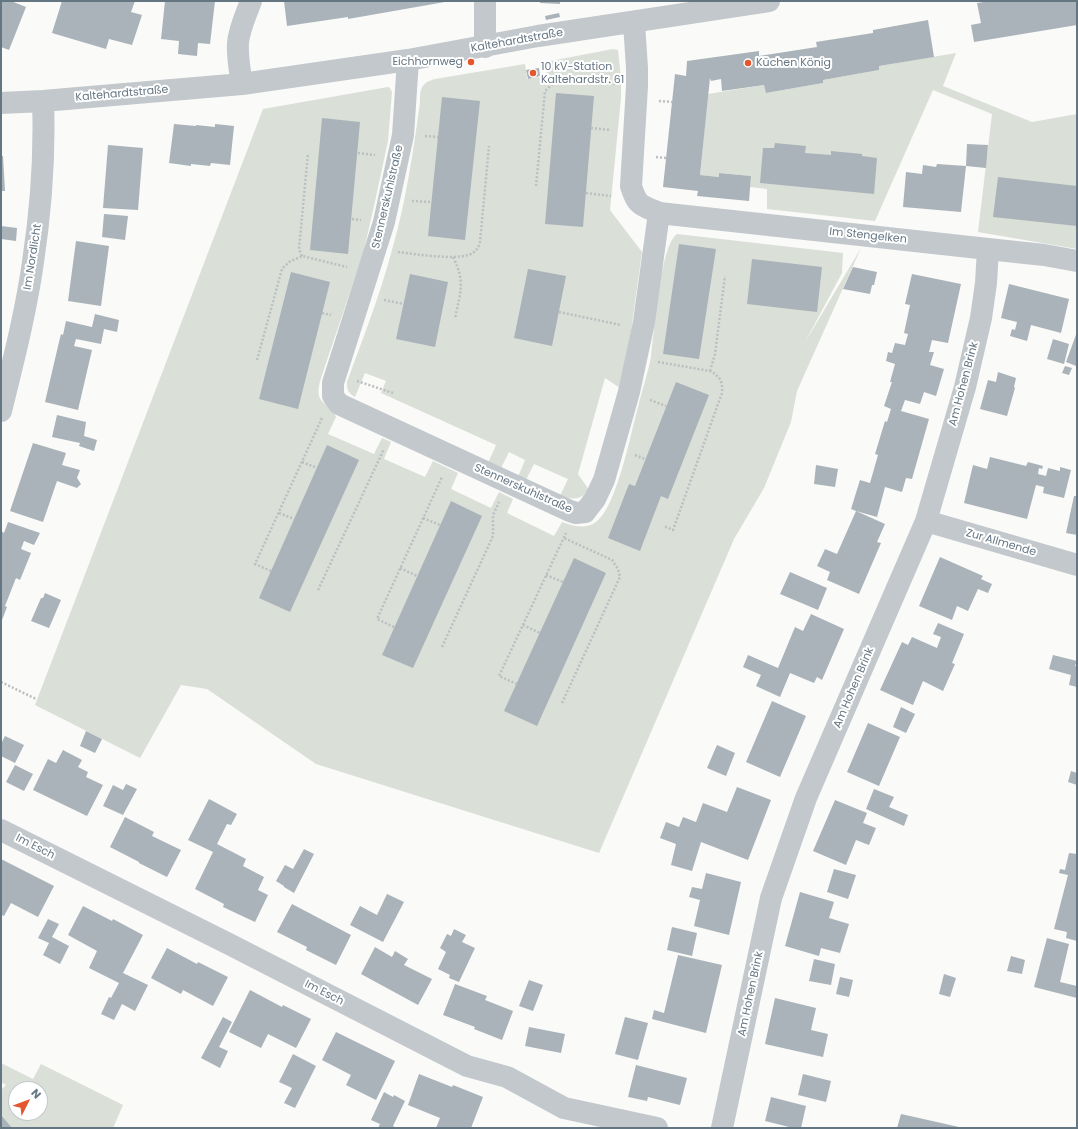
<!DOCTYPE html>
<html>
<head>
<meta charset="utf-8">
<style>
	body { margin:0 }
	#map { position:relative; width:1078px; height:1129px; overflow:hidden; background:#fafaf8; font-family:Poppins,sans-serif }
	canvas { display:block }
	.frame { position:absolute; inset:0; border:2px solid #657683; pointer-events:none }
	.north { position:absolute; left:8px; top:1081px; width:40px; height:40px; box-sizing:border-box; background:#fff; border:1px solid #c1c8cd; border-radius:50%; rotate:48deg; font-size:11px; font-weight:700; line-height:16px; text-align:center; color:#657683 }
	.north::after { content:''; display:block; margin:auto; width:14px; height:18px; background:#e4572e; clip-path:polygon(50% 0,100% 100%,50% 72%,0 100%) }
</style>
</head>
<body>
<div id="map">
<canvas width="1078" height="1129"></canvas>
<div class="frame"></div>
<div class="north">N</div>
</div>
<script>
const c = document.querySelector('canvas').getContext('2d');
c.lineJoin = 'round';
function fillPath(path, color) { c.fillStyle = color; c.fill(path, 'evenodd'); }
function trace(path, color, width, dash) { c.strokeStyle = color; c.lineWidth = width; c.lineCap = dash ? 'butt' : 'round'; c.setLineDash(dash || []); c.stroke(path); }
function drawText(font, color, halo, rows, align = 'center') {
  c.font = font + ' Poppins,sans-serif'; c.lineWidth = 4; c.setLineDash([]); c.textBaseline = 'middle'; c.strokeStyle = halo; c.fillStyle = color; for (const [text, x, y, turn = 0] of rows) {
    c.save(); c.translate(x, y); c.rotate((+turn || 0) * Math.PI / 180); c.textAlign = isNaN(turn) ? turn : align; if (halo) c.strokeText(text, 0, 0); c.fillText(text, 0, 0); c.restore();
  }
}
const green = new Path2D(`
	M613 49 618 50 621 79V98L610 210 642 252 631 331 620 388 605 378 578 474 589 490C581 500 572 500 560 496L568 479 534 464 526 480 518 477 525 460 509 452 501 468 488 463 496 445 381 393 386 381 365 373 355 397C348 393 347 390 347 382 363 338 380 295 392 250 406 202 413 152 420 103 420 90 420 83 435 79L525 64 527 79 547 76 545 62Z
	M956 53 943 86 1032 122 1077 114V249L978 232 992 114 933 90 875 221 767 209V189L750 187 751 176 719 173V177L700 175 708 94 764 85 766 93 823 83V80L879 70V66Z
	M388 87 390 88 392 92 388 141 374 206 363 254 323 372C319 385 314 396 326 405 332 410 333 410 336 417L328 434 374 454 382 438 391 442 384 459 425 477 433 461 458 473 451 489 491 508 499 492 513 499 507 513 554 536 562 522C574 526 584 530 596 522 617 507 631 432 638 407 642 390 648 373 651 357 654 334 660 245 677 234L843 253 842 273 804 344 861 248 797 391 791 422 764 488 734 539 599 853 316 764 207 689 181 685 140 758 35 705 263 109Z
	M1 1063 33 1079 41 1064 123 1105 113 1128H1V1090L6 1085 1 1082ZM16 1089H40V1113H16Z`);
const building = new Path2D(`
	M1 1H11L26 7 9 50 1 47Z
	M62 1H135L131 12 142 15 132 45 109 39 106 49 52 33Z
	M165 1H215L210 44 198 43 197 56 178 54 179 41 161 39Z
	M284 1H445V2L348 19V17L287 26Z
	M540 1H560V4L540 3Z
	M990 1H1077V25L974 42 971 25 981 23 977 3Z
	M559 13 560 17 546 20 545 16Z
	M928 20 934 57 879 66V70L823 80V83L766 93 764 85 722 91 721 79 711 81 710 78 700 175 719 177V173L751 176 749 201 697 196 698 191 663 187 675 74 686 76 687 61 759 51V56L817 47 816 42 873 33V30Z
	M539 68 540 76 528 79 526 70Z
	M556 93 594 96 583 227 545 224Z
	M442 97 480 101 465 240 428 236Z
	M322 118 360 122 348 254 310 250Z
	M174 124 196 126V125L215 127V124L234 126 230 165 211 163 210 166 191 164V166L169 163Z
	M775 143 806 146 805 153 831 155V151L862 154V156L877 158 874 194 760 183 763 148H774Z
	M967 144 988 145 986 168 966 166Z
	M108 145 143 148 138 210 103 208Z
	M1 156H3L5 191H1Z
	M937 164 966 166 961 212 903 207 906 172 922 174 923 165 936 167Z
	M998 177 1077 186V226L993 217Z
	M104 214 128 216 125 240 102 237Z
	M1 226 17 228 16 241 1 239Z
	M76 241 109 246 101 306 68 301Z
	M679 244 716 249 699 359 663 354Z
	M752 259 822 267 817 312 747 304Z
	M853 267 877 272 874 285H872L870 294 843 289Z
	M528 269 566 276 552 346 514 338Z
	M291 272 330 282 298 409 259 399Z
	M410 274 448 282 435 347 396 339Z
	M912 274 961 284 948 343 932 340 929 352H934L930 365 944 369 936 396 924 392 920 404 905 400 901 411 929 419 912 479 906 478 902 492 885 487 877 517 856 511 885 524 877 542 881 543 859 594 827 580 830 572 817 566 825 549 837 554 856 511 851 509 860 480 870 483 878 455 875 454 885 421 887 422 891 409 884 406 892 382H890L895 364 886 361 888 352 892 353 895 343 905 345 908 334 904 333 910 305 905 304Z
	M1009 284 1069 299 1061 333 1031 325 1027 341 1010 336 1012 329 1015 330 1017 322 1001 318Z
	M95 314 119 320 117 332 104 329 101 344 76 339 74 346 92 350 78 410 45 402 59 342 61 334 63 335 66 321 92 327Z
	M1077 332V362L1076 366 1066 362Z
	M1053 339 1069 344 1064 364 1047 359Z
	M1065 366 1072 368 1069 375 1062 373Z
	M998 372 1016 378 1014 387 1015 388 1007 416 980 409 988 380 996 382Z
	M676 382 709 395 668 499 661 496 640 551 608 538 629 484 635 486Z
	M57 415 86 422 84 436 97 440 94 451 79 446 80 443 52 437Z
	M33 443 66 453 62 465 80 470 77 478 81 484 77 488 57 481 43 522 10 511Z
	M327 445 359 460 290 612 259 598Z
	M990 457 1026 466 1028 462 1043 466 1042 469 1039 468 1038 474 1046 476 1048 468 1060 471V467L1071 470 1064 498 1043 493 1044 487 1036 485 1027 519 964 503 973 465 987 469Z
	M816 465 838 469 835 487 814 484Z
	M1074 496H1077V535L1066 533Z
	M451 501 482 516 413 668 382 655Z
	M8 522 40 533 34 545 24 541 21 549 31 553 20 580 16 578 5 606 7 607 2 620 1 619V531L4 533Z
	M940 557 983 576 981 579 992 584 988 593 978 589 968 611 957 606 952 620 919 606Z
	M574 558 606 573 537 726 504 711Z
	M790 572 827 588 818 610 780 594Z
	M45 593 61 600 49 628 31 621 41 598H43Z
	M811 614 844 629 822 680 817 677 814 683 790 673 780 697 756 686 761 675 743 667 748 655 778 668 795 627 803 631Z
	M938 623 964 634 952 663 955 664 943 691 923 681 913 705 880 690 902 642 908 645 912 637 937 648 941 637 933 634Z
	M1053 655 1077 661 1075 666H1077V687L1069 685 1071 675 1049 669Z
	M772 701 806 716 780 777 746 762Z
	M901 707 915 714 906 733 893 727Z
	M868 723 900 737 879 786 847 772Z
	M86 731 102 739 95 753 80 746Z
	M5 736 24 745 15 763 1 756V744Z
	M717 745 735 753 726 776 707 768Z
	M63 750 82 760 78 767 88 772 86 777 103 785 87 816 33 790 48 759 56 763Z
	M15 765 33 774 24 791 6 782Z
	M1071 771 1077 773V785L1068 782Z
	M126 784 137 789 123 815 103 806 113 785 123 790Z
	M737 787 771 800 748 860 701 842 692 871 671 865 676 844 660 838 666 822 679 827 683 817 696 822 703 803 727 812Z
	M874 789 894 797 889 807 908 815 904 826 866 809Z
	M209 799 237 814 231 825 227 824 217 844 246 859 243 866 264 877 258 890 268 895 255 922 223 907 224 904 195 889 213 852 188 840Z
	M835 800 867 813 863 823 876 828 869 845 856 840 846 865 813 851Z
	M125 817 154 832 152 836 181 850 167 877 139 863V862L110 847Z
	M304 849 314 854 294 893 284 887V886L276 881 285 865 293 869Z
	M1069 853 1077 854V941L1066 938 1067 932 1054 929 1068 875 1059 873 1060 869 1065 870Z
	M1 859 54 886 38 917 11 903 4 916 1 915Z
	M834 869 856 875 848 899 827 892Z
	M706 873 741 882 729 935 694 926 700 900 689 897 692 887 702 889Z
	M800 892 834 902 829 918 849 924 840 953 821 948 819 956 785 946Z
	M387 894 404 902 383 942 350 925 360 906 377 915Z
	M292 904 351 935 336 965 306 950 307 947 277 932Z
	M83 906 112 921 113 919 143 935 123 973 148 985 135 1011 122 1004 114 1020 101 1014 109 997 111 998 119 983 89 968 97 951 68 935Z
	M48 919 59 924 52 937 69 946 60 964 43 955 49 943 38 938Z
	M672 927 697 933 692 956 667 950Z
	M454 929 466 935 462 942 475 948 459 982 449 978 450 975 438 969 446 952 440 948 447 934 451 936Z
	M1047 938 1069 944 1060 982 1077 986V998L1034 987Z
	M375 947 392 957 395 951 408 959 404 965 432 979 418 1005 361 974Z
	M167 948 197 964 198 962 228 977 213 1006 183 990 181 994 151 978Z
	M678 955 722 965 706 1033 652 1019 654 1010 664 1013Z
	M1011 956 1025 960 1022 974 1007 971Z
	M814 959 835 964 831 985 809 981Z
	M944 974 956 978 950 997 939 994Z
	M840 977 853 980 849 997 836 994Z
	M529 980 543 985 533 1011 519 1006Z
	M455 984 487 996 485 1000 513 1011 502 1040 474 1029 475 1027 443 1015Z
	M250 990 282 1007 283 1005 311 1019 296 1048 268 1034 261 1048 229 1032Z
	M775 998 816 1008 811 1030 828 1034 823 1057 765 1044Z
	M223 1017 232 1022 219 1047 228 1051 220 1068 201 1058Z
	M625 1017 648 1023 638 1060 615 1054Z
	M529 1027 565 1034 561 1053 525 1046Z
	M336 1032 395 1061 376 1100 346 1085 351 1075 322 1060Z
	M293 1054 316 1066 295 1108 284 1103 292 1088 279 1082Z
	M636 1065 687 1078 680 1105 648 1097 647 1101 628 1097Z
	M419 1074 452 1087 453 1085 483 1097 471 1128H436L440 1118 408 1105Z
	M803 1074 831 1081 826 1102 798 1095Z
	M384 1092 393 1097 394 1095 405 1101 393 1126 396 1128H378L380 1124 371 1120Z
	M771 1097 806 1106 801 1128H793L765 1121Z
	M901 1114 959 1127V1128H897Z
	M1 1115 12 1128H1Z`);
const path = new Path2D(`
	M659 101 672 102
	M591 128 611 130
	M425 136 438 137
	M358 153 375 155
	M656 157 666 158
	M536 186 545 91 555 82 562 80 615 84
	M586 193 611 196
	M412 201 431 202
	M352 219 361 220
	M398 252C415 254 453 260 468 255 475 253 479 248 480 242L489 146
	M302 256 299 249 308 153
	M453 257C466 283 460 292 455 319
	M384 300 404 304
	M559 312 621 325
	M322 313 331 315
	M257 360 282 269 289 262 302 256 347 267
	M658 362 710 371C720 376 723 382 722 393L673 530 664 526
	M710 371 715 354 725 276
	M357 381 393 393
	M650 400 666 406
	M635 455 645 459
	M302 462 317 468
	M279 513 294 519
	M423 518 440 525
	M400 568 417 576
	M271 571 255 564 322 418
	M546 575 563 582
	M318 590 384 449
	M523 625 540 633
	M394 627 377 619 442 477
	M442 647 493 536V515L499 502
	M1 682 36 699
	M517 684 499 676 566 533
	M562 703 620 577 618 569 612 560 564 538`);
const minor = new Path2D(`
	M485 1V47
	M634 23 637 68V86L631 186C637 206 641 205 659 213L988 249 1044 255 1077 261
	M408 60 403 135 384 222 333 383V396L339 404 570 511 576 513 585 512 595 499 604 480 629 392 644 322 659 213
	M242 84C240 71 237 57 238 43 239 29 246 15 251 1
	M1 103 43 101 242 84 408 60 538 36 769 1
	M1 411C13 362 26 312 33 262 41 209 45 155 43 101
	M926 521 1077 565
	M1 830 229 944 467 1066 507 1077 564 1108 657 1128
	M722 1128 771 898 806 798 926 521 965 387 981 318 986 283 988 249`);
const markers = [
	[471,62,4,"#e4572e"],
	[748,63,4,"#e4572e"],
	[533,73,4,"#e4572e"]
];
const streetNames = [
	["Kaltehardtstraße",517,41,-10],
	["Kaltehardtstraße",122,94,-5],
	["Stennerskuhlstraße",388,197,-77],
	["Im Stengelken",868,236,6],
	["Im Nordlicht",33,257,-81],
	["Am Hohen Brink",964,384,-75],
	["Stennerskuhlstraße",523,489,24],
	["Zur Allmende",1001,543,16],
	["Am Hohen Brink",854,688,-67],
	["Im Esch",35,847,27],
	["Im Esch",324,993,27],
	["Am Hohen Brink",751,994,-78]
];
const poiNames = [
	["Eichhornweg",463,62,"right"],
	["Küchen König",756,63],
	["10 kV-Station",541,67],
	["Kaltehardstr. 61",541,80]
];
fillPath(green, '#dadfd7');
fillPath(building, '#aab3b9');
trace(path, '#bbbfc2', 2.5, [2, 2]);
trace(minor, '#c3c8cc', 22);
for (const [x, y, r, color] of markers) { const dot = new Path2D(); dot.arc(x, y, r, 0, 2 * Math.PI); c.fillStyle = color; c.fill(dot); trace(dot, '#fff', 1.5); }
drawText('11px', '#657683', '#fff', streetNames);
drawText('11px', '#657683', '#fff', poiNames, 'left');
</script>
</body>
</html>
